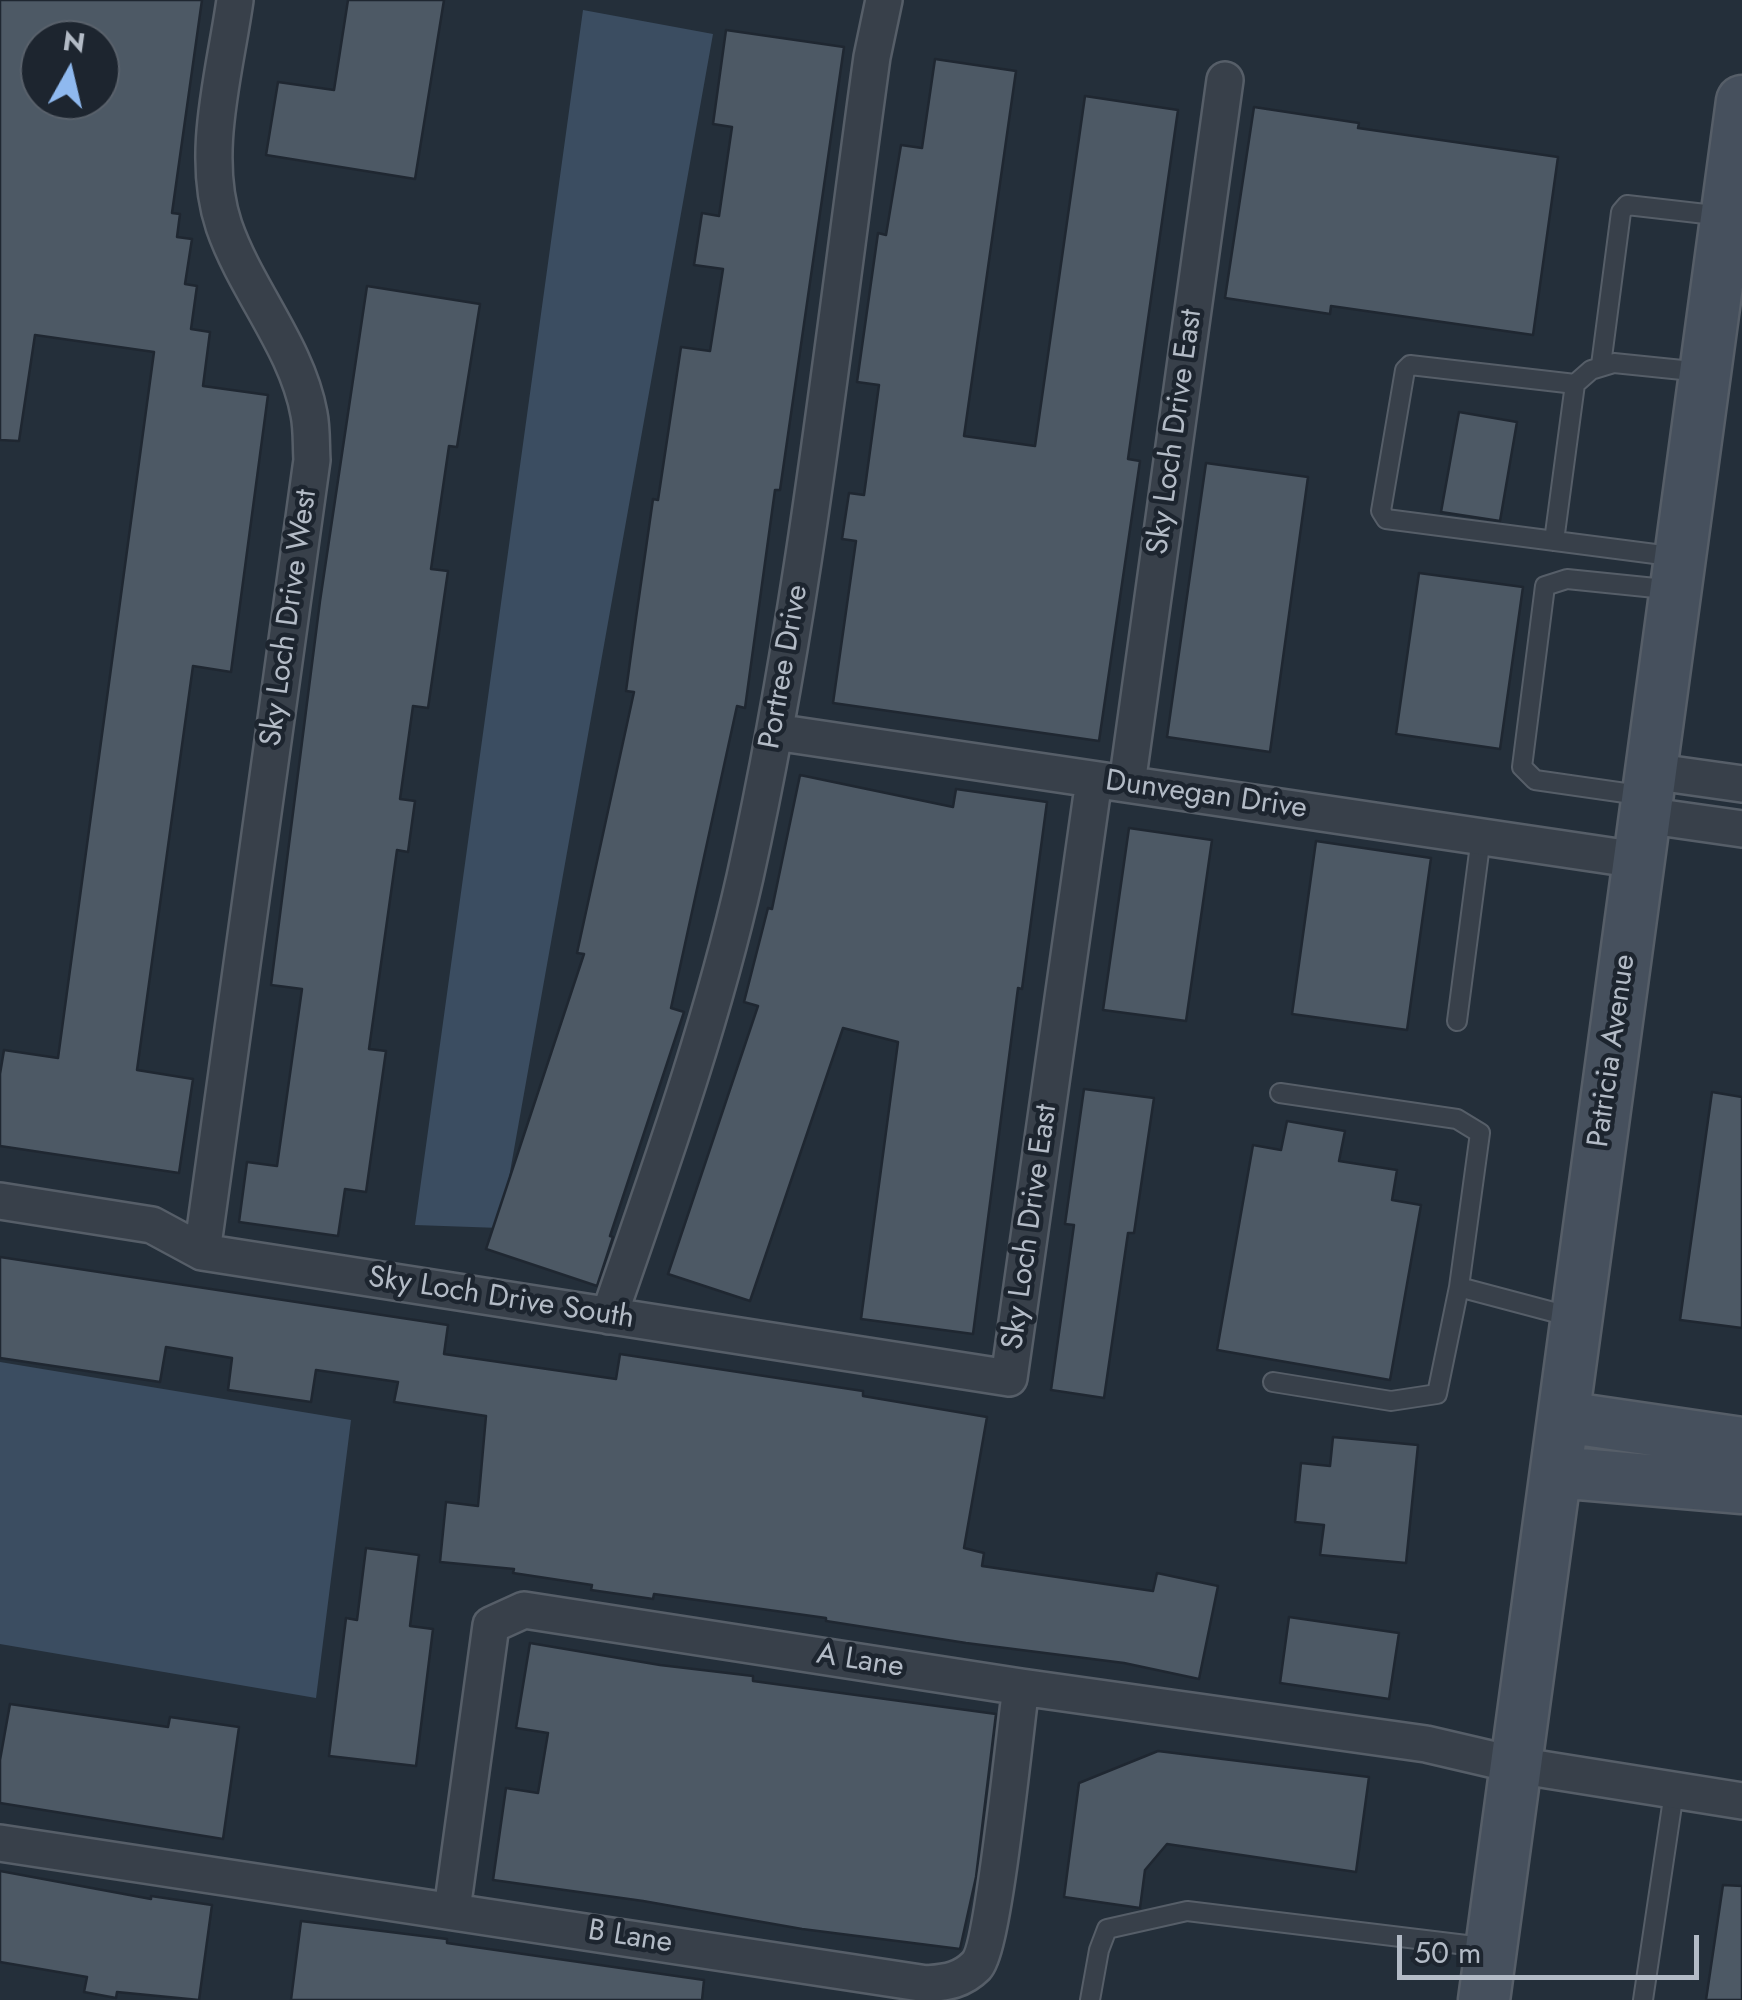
<!DOCTYPE html>
<html>
<head>
<meta charset="utf-8">
<style>
	body { margin:0 }
	#map { position:relative; width:1742px; height:2000px; overflow:hidden; background:#242f3a; font-family:Jost,sans-serif }
	canvas { display:block }
	.north { position:absolute; left:20px; top:20px; width:100px; height:100px; box-sizing:border-box; background:#1d252f; border:2px solid #59616b; border-radius:50%; rotate:8deg; font-size:28px; font-weight:700; line-height:40px; text-align:center; color:#b3bbc6 }
	.north::after { content:''; display:block; margin:auto; width:35px; height:45px; background:#8fb9ef; clip-path:polygon(50% 0,100% 100%,50% 72%,0 100%) }
	.scale { position:absolute; left:1397px; top:1935px; width:302px; height:45px; box-sizing:border-box; border:5px solid #b3bbc6; border-top:0; padding-left:12px; font-size:30px; line-height:35px; white-space:nowrap; color:#b3bbc6; -webkit-text-stroke:8px #1d252f; paint-order:stroke }
</style>
</head>
<body>
<div id="map">
<canvas width="1742" height="2000"></canvas>
<div class="north">N</div>
<div class="scale">50 m</div>
</div>
<script>
const c = document.querySelector('canvas').getContext('2d');
c.lineJoin = 'round';
function fillPath(path, color) { c.fillStyle = color; c.fill(path, 'evenodd'); }
function trace(path, color, width, dash) { c.strokeStyle = color; c.lineWidth = width; c.lineCap = dash ? 'butt' : 'round'; c.setLineDash(dash || []); c.stroke(path); }
function drawText(font, color, halo, rows, align = 'center') {
  c.font = font + ' Jost,sans-serif'; c.lineWidth = 9; c.setLineDash([]); c.textBaseline = 'middle'; c.strokeStyle = halo; c.fillStyle = color; for (const [text, x, y, turn = 0] of rows) {
    c.save(); c.translate(x, y); c.rotate((+turn || 0) * Math.PI / 180); c.textAlign = isNaN(turn) ? turn : align; if (halo) c.strokeText(text, 0, 0); c.fillText(text, 0, 0); c.restore();
  }
}
const water = new Path2D(`
	M583 10 713 34 500 1228 415 1225Z
	M0 1362 351 1420 316 1698 0 1644Z`);
const building = new Path2D(`
	M0 0H202L172 213 180 214 177 237 192 239 185 284 197 286 191 329 210 332 203 386 268 395 231 672 193 666 137 1070 193 1079 179 1173 0 1146V1074L4 1050 58 1058 154 352 35 335 19 441 0 440ZM40 40H100V100H40Z
	M348 0H444L415 179 266 155 278 82 334 90Z
	M726 30 844 47 780 490H775L745 708 737 706 671 1008 684 1012 610 1236 613 1237 597 1286 486 1249 584 954 577 953 634 692 626 691 636 618 653 499 658 500 681 347 710 351 723 269 694 265 702 213 719 216 732 127 713 124Z
	M935 59 1016 71 964 436 1035 446 1085 96 1178 110 1128 459 1140 461 1099 741 833 703 856 541 842 539 849 493 864 495 879 385 857 382 878 233 886 235 901 145 922 148Z
	M1254 107 1359 123 1358 128 1558 157 1533 335 1331 306 1330 314 1225 298Z
	M367 286 480 304 457 447 449 446 431 569 448 571 428 708 413 706 400 799 415 801 408 852 397 850 369 1049 386 1051 366 1192 345 1189 338 1236 239 1222 247 1162 277 1166 302 989 271 985 320 601Z
	M1459 412 1517 422 1500 521 1441 512Z
	M1206 463 1308 477 1270 752 1167 737Z
	M1419 573 1523 587 1500 749 1396 734Z
	M800 775 953 807 956 789 1047 802 1022 989 1018 988 973 1334 861 1319 898 1042 843 1028 750 1301 668 1274 758 1006 744 1002 768 908 772 909Z
	M1129 828 1212 840 1186 1021 1103 1010Z
	M1316 841 1431 858 1407 1030 1292 1014Z
	M1084 1089 1154 1098 1134 1233H1128L1104 1398 1051 1390 1074 1225 1065 1224Z
	M1712 1092 1742 1097V1328L1680 1320Z
	M1287 1121 1345 1131 1339 1161 1397 1170 1392 1200 1421 1205 1390 1380 1217 1350 1253 1145 1281 1150Z
	M0 1257 448 1325 444 1354 616 1379 620 1354 863 1391V1396L987 1417 964 1548 984 1553 982 1566 1153 1591 1157 1573 1218 1586 1199 1679 1124 1663 966 1643 826 1621V1618L654 1594 653 1599 591 1590 592 1585 513 1573 514 1569 440 1562 446 1502 478 1506 486 1416 394 1402 398 1382 316 1370 311 1402 228 1390 232 1358 166 1347 160 1382 0 1358Z
	M1333 1437 1418 1445 1406 1563 1320 1555 1324 1525 1295 1522 1301 1463 1330 1466Z
	M366 1548 419 1555 410 1626 433 1629 416 1766 329 1756 346 1618 357 1620Z
	M1289 1617 1399 1633 1389 1699 1280 1683Z
	M530 1643 660 1665 753 1676V1681L996 1714 976 1877 960 1949 802 1929 643 1901 493 1880 506 1788 538 1793 548 1733 516 1728Z
	M10 1704 168 1727 170 1717 239 1727 223 1839 0 1803V1760Z
	M1158 1751 1369 1777 1356 1872 1167 1844 1145 1870 1140 1908 1064 1897 1079 1783Z
	M0 1871 151 1899V1896L212 1905 199 2000 117 1992 116 1998 84 1992 87 1977 0 1962Z
	M1723 1885 1742 1886V2000H1706Z
	M301 1921 447 1939V1943L704 1980 702 2000H291Z`);
const lane = new Path2D(`
	M1601 365 1621 212 1627 205 1723 216
	M1575 384 1591 370 1614 363 1702 372
	M1554 541 1575 384 1410 365 1405 370 1381 511 1386 519 1678 557
	M1646 796 1535 780 1522 767 1545 586 1567 579 1675 590
	M1457 1021 1481 837
	M1280 1093 1457 1119 1480 1133 1459 1287 1572 1317
	M1273 1382 1391 1401 1437 1394 1459 1287
	M1090 2000 1099 1950 1107 1929 1187 1911 1491 1948
	M1643 2000 1674 1792`);
const street = new Path2D(`
	M775 732 1638 860
	M1650 771 1742 784
	M1127 784 1225 80
	M1644 815 1742 829
	M0 1201 152 1225 202 1252 1009 1378 1094 780
	M202 1252 312 460C311 445 312 429 309 414 297 347 246 290 224 226 200 155 225 72 235 0
	M609 1316C659 1171 711 1027 745 877 805 607 834 331 872 57L884 0
	M0 1843 927 1984C946 1982 961 1981 976 1966 994 1948 1015 1728 1021 1687
	M452 1910 491 1625 524 1610 1021 1687 1426 1744 1516 1765 1742 1801`);
const secondary = new Path2D(`
	M1564 1417 1742 1443
	M1556 1472 1742 1488
	M1484 2000 1742 101`);
const streetNames = [
	["Sky Loch Drive East",1176,432,-82],
	["Sky Loch Drive West",290,618,-82],
	["Portree Drive",785,667,-80],
	["Dunvegan Drive",1206,796,8],
	["Patricia Avenue",1613,1051,-82],
	["Sky Loch Drive East",1031,1227,-82],
	["Sky Loch Drive South",501,1299,9],
	["A Lane",860,1662,9],
	["B Lane",630,1938,9]
];
fillPath(water, '#3b4d61');
fillPath(building, '#4d5965');
trace(building, '#1f2731', 2.5);
trace(lane, '#565e68', 22);
trace(street, '#565e68', 40);
trace(secondary, '#565e68', 55);
trace(lane, '#38404a', 18);
trace(street, '#38404a', 35);
trace(secondary, '#46505d', 50);
drawText('30px', '#b3bbc6', '#1d252f', streetNames);
</script>
</body>
</html>
